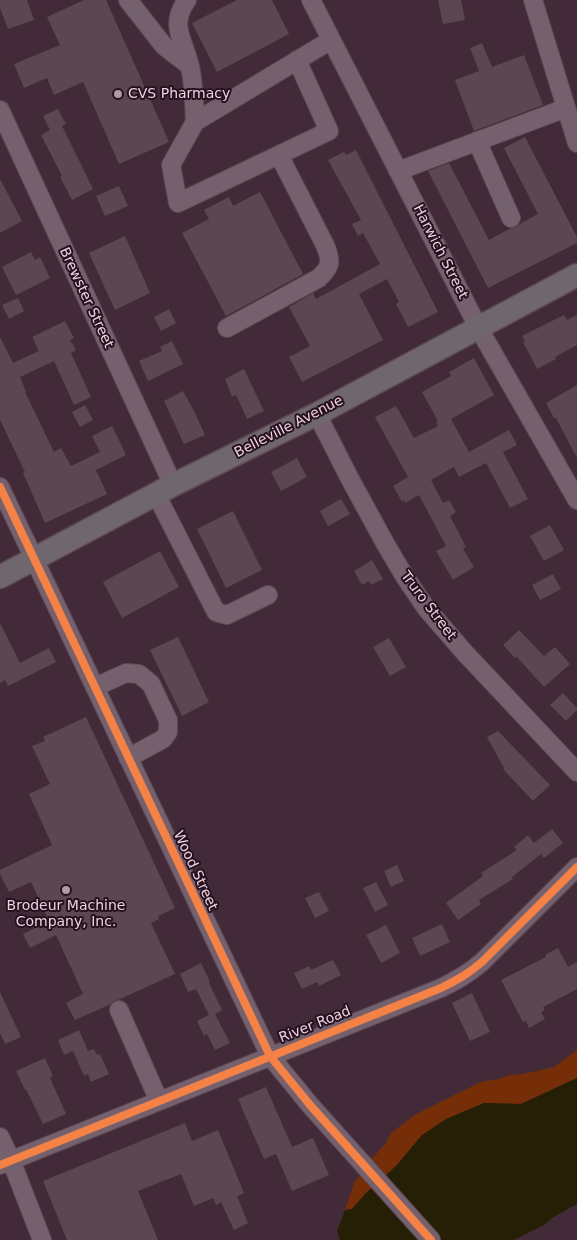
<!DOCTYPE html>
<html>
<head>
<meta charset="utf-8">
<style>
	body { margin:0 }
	canvas { display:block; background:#422a38 }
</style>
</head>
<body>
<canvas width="577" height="1240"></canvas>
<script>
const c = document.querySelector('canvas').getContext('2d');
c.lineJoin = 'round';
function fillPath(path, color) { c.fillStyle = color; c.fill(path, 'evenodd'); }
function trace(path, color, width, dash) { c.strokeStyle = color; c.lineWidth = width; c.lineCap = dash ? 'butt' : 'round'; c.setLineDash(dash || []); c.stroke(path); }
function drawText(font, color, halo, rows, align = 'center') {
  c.font = font + ' "DejaVu Sans",sans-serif'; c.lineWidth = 4; c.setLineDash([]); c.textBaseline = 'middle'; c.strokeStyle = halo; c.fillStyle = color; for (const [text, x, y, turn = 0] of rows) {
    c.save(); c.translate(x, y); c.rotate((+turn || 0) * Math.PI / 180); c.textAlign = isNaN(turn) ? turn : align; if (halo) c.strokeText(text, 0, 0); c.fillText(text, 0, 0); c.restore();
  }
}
const green = new Path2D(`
	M577 1050V1078L521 1104 484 1103 422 1135 397 1165 365 1194 352 1209 345 1210 354 1183 370 1161 386 1143 391 1133 416 1114 481 1082 499 1079 509 1075 523 1074 554 1067Z`);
const water = new Path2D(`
	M577 1078V1204L552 1218 544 1225 514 1240H340L337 1231 345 1210 352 1209 365 1194 397 1165 422 1135 446 1119 484 1103 521 1104Z`);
const building = new Path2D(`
	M0 0H27L34 20 8 29 0 8Z
	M84 0H106L169 142 119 164 83 82 54 95 47 78 24 88 14 64 60 45 47 17Z
	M237 0H272L289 34 217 72 192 23Z
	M438 0H461L465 20 443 24Z
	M482 43 492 67 524 55 543 105 474 131 455 80 479 71 470 48Z
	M58 109 66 124 62 126 93 189 72 200 60 177 62 176 41 135 50 130 43 116Z
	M525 137 577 237V243L488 288 428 171 449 163 489 240 511 228 516 227 520 224 538 214 504 148Z
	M356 150 438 312 408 327 396 304 399 302 387 279 359 294 383 340 302 382 289 357 310 346 289 307 313 293 316 299 380 264 363 233 358 236 352 224 361 220 328 160 344 152 346 155Z
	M0 179 22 221 0 233Z
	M119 186 128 206 105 216 96 196Z
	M260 192 303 274 226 316 182 233 209 219 204 210 229 197 233 206Z
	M125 236 150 293 115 310 89 253Z
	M31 252 35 260 40 257 50 278 16 295 2 267Z
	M18 298 24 311 9 319 2 305Z
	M169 309 176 323 161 331 154 317Z
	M564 315 567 320 577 315V345L555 357 556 359 537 369 523 342 525 341 522 336Z
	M65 321 74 338 70 340 76 350 71 353 91 397 74 405 54 361 20 377 26 392H25L54 452 61 448 71 466 100 452 92 436 112 426 126 455 96 470 107 494 45 523 23 473 25 472 0 420V337L13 363 39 351 32 337Z
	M172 341 183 364 148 381 139 361 162 351 160 347Z
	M474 358 494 395 451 419 469 452 509 430 517 445 503 452 528 499 510 508 486 463 459 477 454 467 431 480 443 503 449 500 456 512 450 516 466 547 463 549 474 567 453 580 436 551 446 546 419 495 405 503 404 500 402 502 393 486 408 477 375 417 396 406 414 438 438 426 436 422 438 421 422 392 451 376 449 372Z
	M244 369 264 411 247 419 236 395 232 397 225 379Z
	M577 385V458L556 418H554L546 403Z
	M183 391 194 411 205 435 184 444 164 401Z
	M85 405 93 420 80 427 72 412Z
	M297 458 307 477 281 491 271 472Z
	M341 499 350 514 328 526 320 511Z
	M233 511 262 570 226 588 197 529Z
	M550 525 564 550 544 561 530 536Z
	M160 551 179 587 122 618 103 582Z
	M372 560 383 579 371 585 369 581 362 585 354 571Z
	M553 574 561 589 540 600 532 585Z
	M0 623 20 663 49 648 56 662 8 686 5 680 0 683Z
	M519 630 544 656 555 647 570 664 544 687 516 656 515 658 503 645Z
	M178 637 209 702 182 716 150 650Z
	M389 638 406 667 390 676 373 647Z
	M563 693 577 708V710L566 721 550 705Z
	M86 717 175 908 158 916 159 919 151 923 175 974 120 999 114 1001 111 1004 75 1020 66 1003 83 994 56 935 30 948 23 934 49 921 31 882 9 892 0 874V870L52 845 29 794 50 784 32 746 45 741 43 737Z
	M498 731 550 785 533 801 503 769 504 768 487 737Z
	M552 829 563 843 544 858 541 854 512 877 513 879 479 900 481 904 458 920 446 903 483 876 481 873 517 850 514 847 528 835 534 843Z
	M397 865 404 881 391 887 384 871Z
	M376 882 388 905 375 912 363 888Z
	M319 892 329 911 315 918 305 898Z
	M442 924 450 942 420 956 412 938Z
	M386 925 400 953 381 963 366 935Z
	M558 948 568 967 577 962V989L543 1007 545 1010 541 1012 545 1019 529 1028 526 1021 523 1022 501 980 546 957 545 955Z
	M333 960 341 975 319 986 317 982 302 989 294 973 309 966 311 970Z
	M201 963 210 982 209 983 222 1010 215 1014 230 1043 215 1050 207 1034 204 1036 197 1021 209 1015 196 989 188 992 180 974Z
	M0 992 21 1037 5 1044 0 1033Z
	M472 993 490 1032 470 1041 452 1003Z
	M79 1030 88 1051 94 1049 97 1055 100 1054 109 1074 91 1082 88 1074 84 1076 73 1051 64 1055 58 1040Z
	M45 1058 53 1076 50 1078 66 1114 43 1124 26 1089 25 1090 16 1071Z
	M266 1087 292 1147 313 1138 329 1175 292 1191 276 1154 264 1159 238 1099Z
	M185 1123 192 1141 218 1130 244 1193 237 1196 248 1223 234 1230 221 1202 216 1205 213 1198 194 1206 181 1174 138 1191 158 1240H67L43 1181Z`);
const minor = new Path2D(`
	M128 0 164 46 190 66
	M187 0C168 26 185 41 190 67 194 84 194 104 195 122L331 40
	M311 0 478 327 577 500
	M533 0 577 143
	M0 110 173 485
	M195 122 171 165 178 203 329 131 297 60
	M477 141 511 218
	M398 171 566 108
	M227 328 319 278C331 266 332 262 325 245L279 155
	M317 414 350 479 386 545 405 577 426 608 465 653 577 772
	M0 487 270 1056 310 1105 431 1240
	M156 494 216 612 227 615 268 595
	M95 687 126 673 139 674 151 684 168 720V732L163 739 128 758
	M119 1010 159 1101
	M0 1137 11 1160 42 1240
	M0 1165 441 988C457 980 468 974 482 962L577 867`);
const major = new Path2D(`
	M0 577 173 485 317 414 577 275`);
const cycleway = new Path2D(`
	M0 487 270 1056 310 1105 431 1240
	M0 1165 441 988C457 980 468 974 482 962L577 867`);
const markers = [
	[118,94,5,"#b297a6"],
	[66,890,5,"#b297a6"]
];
const poiNames = [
	["CVS Pharmacy",128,94],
	["Brodeur Machine",66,906,"center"],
	["Company, Inc.",66,922,"center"]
];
const streetNames = [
	["Harwich Street",440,252,63],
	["Brewster Street",86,298,65],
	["Belleville Avenue",289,427,-27],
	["Truro Street",428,606,53],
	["Wood Street",195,871,65],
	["River Road",315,1025,-22]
];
fillPath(green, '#762e08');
fillPath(water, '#241f05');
fillPath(building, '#5c4650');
trace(minor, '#5e4855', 20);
trace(major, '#5e4855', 25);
trace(minor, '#75616e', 18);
trace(major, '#70676e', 22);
trace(cycleway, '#f48246', 8);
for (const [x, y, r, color] of markers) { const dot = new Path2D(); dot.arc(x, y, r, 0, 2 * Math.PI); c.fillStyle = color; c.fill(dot); trace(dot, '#26111e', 2); }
drawText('14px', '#eed1e1', '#26111e', poiNames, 'left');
drawText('14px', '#eed1e1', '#26111e', streetNames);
</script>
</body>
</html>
